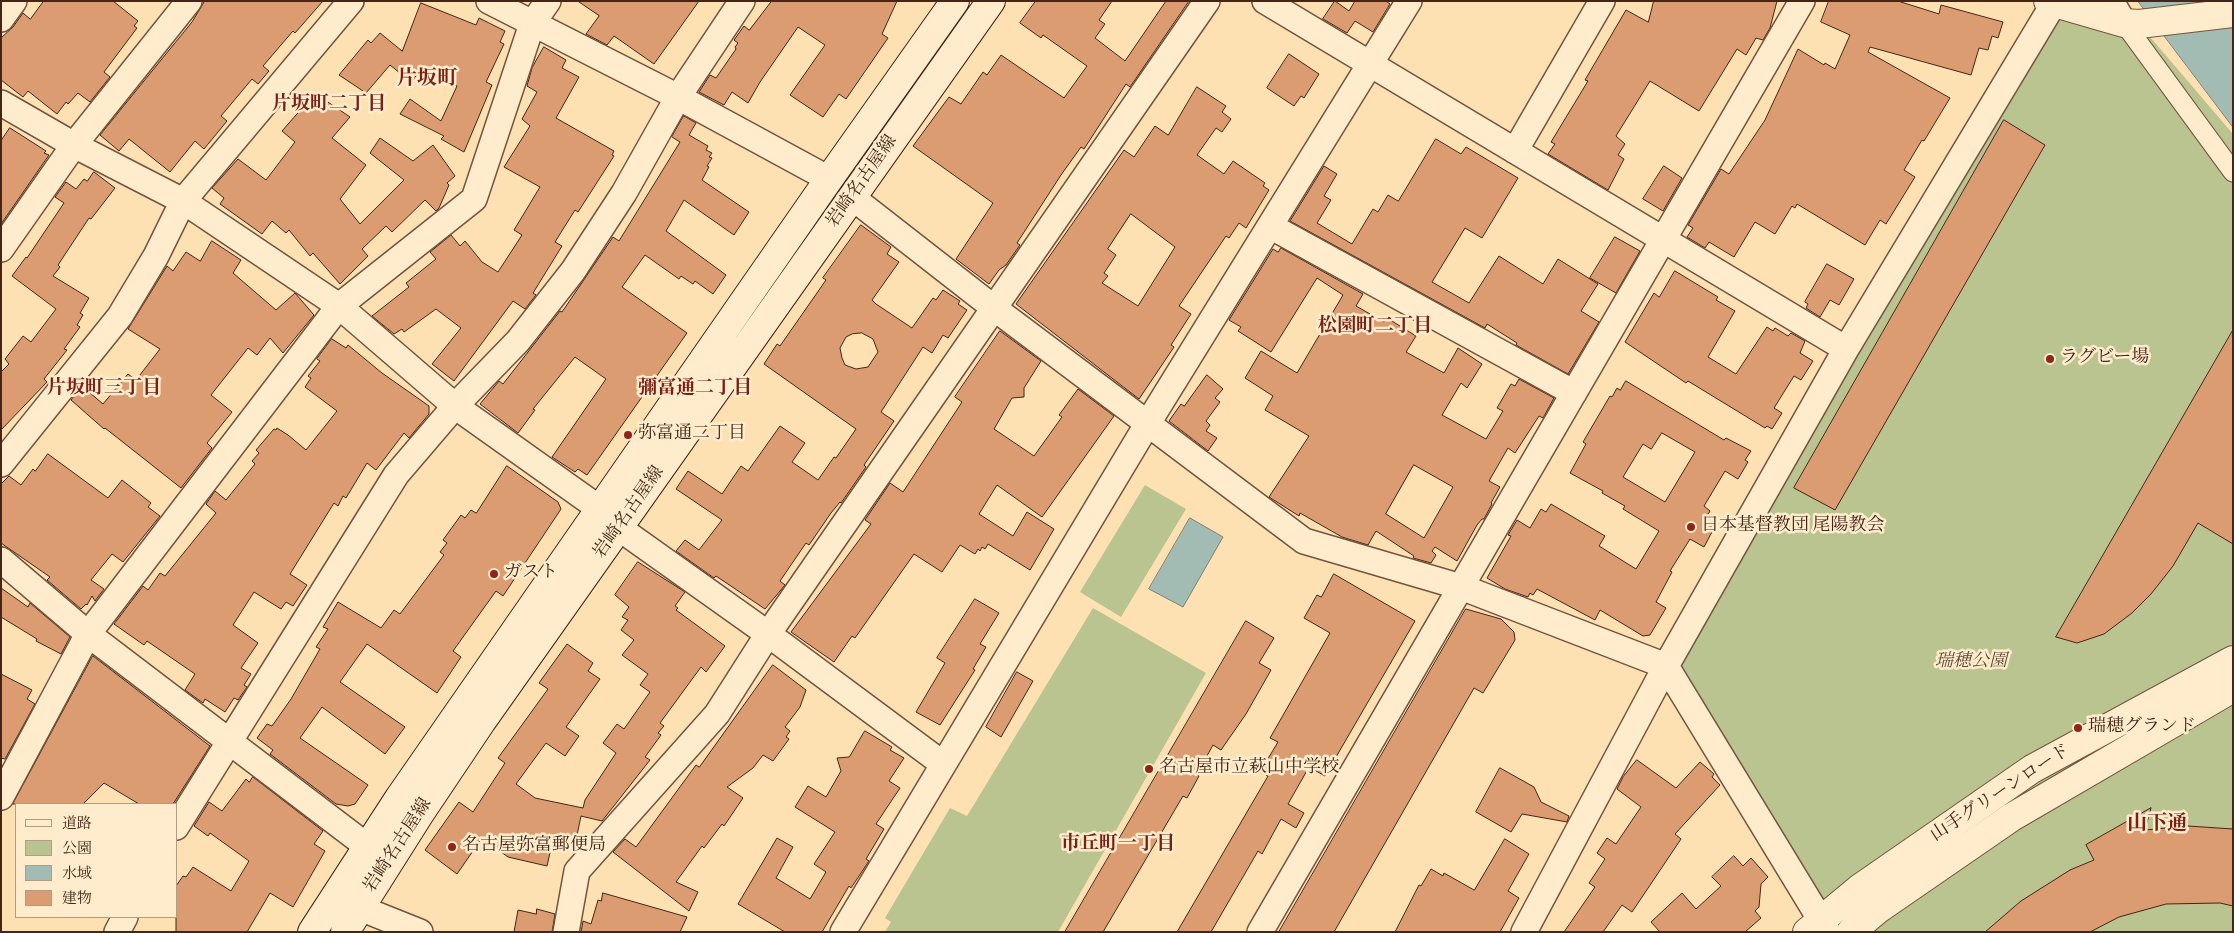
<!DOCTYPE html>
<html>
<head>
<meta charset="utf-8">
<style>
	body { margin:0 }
	#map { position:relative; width:2234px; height:933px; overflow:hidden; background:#fee1b2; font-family:Vollkorn,"Noto Serif JP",serif }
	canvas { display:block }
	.frame { position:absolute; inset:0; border:2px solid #462417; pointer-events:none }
	.legend { position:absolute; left:15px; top:803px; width:162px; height:115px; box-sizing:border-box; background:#feeccd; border:1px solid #b49c84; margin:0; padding:6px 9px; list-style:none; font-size:15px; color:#462417 }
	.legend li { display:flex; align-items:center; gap:10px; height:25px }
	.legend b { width:25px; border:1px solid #b49c84 }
</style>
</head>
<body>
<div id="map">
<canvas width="2234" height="933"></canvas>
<div class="frame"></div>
<ul class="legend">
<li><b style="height:6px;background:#feeccd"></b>道路</li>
<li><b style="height:14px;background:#b9c491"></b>公園</li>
<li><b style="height:14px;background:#a2bcb4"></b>水域</li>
<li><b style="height:14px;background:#db9c71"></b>建物</li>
</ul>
</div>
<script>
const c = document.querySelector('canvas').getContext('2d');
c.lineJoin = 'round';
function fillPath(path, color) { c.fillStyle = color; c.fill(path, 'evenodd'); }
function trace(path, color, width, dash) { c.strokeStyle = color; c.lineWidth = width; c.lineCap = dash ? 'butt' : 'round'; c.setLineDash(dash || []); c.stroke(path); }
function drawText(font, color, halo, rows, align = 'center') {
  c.font = font + ' Vollkorn,"Noto Serif JP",serif'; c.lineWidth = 5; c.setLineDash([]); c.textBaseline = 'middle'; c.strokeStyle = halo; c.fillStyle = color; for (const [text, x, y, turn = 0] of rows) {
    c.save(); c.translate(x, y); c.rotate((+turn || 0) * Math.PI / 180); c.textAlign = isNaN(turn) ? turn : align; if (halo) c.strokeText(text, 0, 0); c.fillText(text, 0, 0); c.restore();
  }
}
const green = new Path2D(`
	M2054 3 2139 24 2233 134V932H1828L1666 666Z
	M1145 485 1186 509 1121 617 1080 592Z
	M1093 608 1206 673 1058 932H885L891 922 885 918 950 808 967 816Z`);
const water = new Path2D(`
	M2138 1H2226L2233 11V127Z
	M1190 518 1223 537 1183 607 1149 589Z`);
const building = new Path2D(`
	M44 1H113L138 21 134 26 137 28 104 72 110 77 90 102 78 93 68 104 66 102 57 114 28 91 23 97 1 80V38L13 27 23 13 30 19Z
	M205 1H323L295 33 293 31 263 66 269 71 258 84 252 79 221 116 227 121 204 149 195 141 170 172 129 139 119 151 100 135 192 22Z
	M578 1H699L654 64 614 36 607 45 586 34 599 16Z
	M772 1H897L882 34 888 38 846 99 839 94 823 117 790 95 825 45 798 27 760 82 748 103 732 92 724 105 699 92 710 75 716 78 736 49 735 47 738 43 734 40 744 26 749 30Z
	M1036 1H1112L1099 20 1105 24 1095 38 1125 61 1166 1H1189L1130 87 1126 84 1084 149 1081 147 1061 175 1017 243 1020 245 1006 265 999 270 989 284 956 259 993 203 913 146 949 97 961 104 983 72 987 75 1001 55 1064 98 1087 66 1043 35 1041 38 1020 23Z
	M1335 1 1349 11 1355 1H1386L1390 4 1373 32 1355 21 1347 33 1323 19Z
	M1654 1H1777L1770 28 1763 40 1756 38 1746 55 1737 49 1699 111 1650 81 1616 136 1625 144 1618 155 1624 159 1608 190 1548 154 1555 144 1551 142 1588 81 1585 80 1626 10 1648 22Z
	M1829 1H1898L1939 14 1941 5 2003 22 1998 38 1992 36 1988 50 1979 48 1971 75 1870 47 1868 52 1950 98 1924 141 1922 140 1904 170 1915 177 1886 224 1880 220 1865 245 1797 204 1795 208 1792 206 1775 234 1755 222 1734 257 1709 242 1705 248 1687 237 1693 228 1688 225 1721 169 1729 174 1765 120 1798 49 1824 65 1825 63 1835 69 1850 35 1821 22Z
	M421 3 476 25 479 18 505 31 500 42 504 44 486 82 492 85 464 152 441 139 444 136 400 114 410 99 441 121 457 86 421 70 411 82 390 65 366 93 339 75 368 40 371 43 380 33 402 51Z
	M544 47 566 60 562 68 579 77 556 118 614 151 612 155 614 156 578 212 575 210 555 242 562 246 533 293 536 295 525 309 513 301 454 381 432 364 461 328 436 309 404 332 402 329 394 334 372 316 409 287 406 283 436 259 430 252 451 235 460 246 465 241 482 262 498 272 522 235 514 230 540 187 504 167 530 126 522 119 537 92 527 86 532 68Z
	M1289 54 1319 74 1304 98 1301 96 1294 106 1267 88Z
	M1197 87 1226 106 1222 112 1231 119 1222 132 1216 128 1197 155 1224 174 1233 161 1265 183 1263 186 1269 190 1246 228 1239 223 1229 238 1226 236 1179 306 1191 314 1171 345 1174 347 1139 399 1016 304 1124 150 1134 157 1155 126 1168 135ZM1131 214 1175 247 1138 306 1102 283 1108 276 1104 273 1116 255 1108 249Z
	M319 96 350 117 332 138 366 165 340 199 360 224 404 180 370 153 380 138 413 161 433 145 455 176 447 183 449 185 439 208 436 211 425 200 392 232 386 226 362 249 368 256 340 284 313 253 310 256 289 230 286 233 272 221 262 234 220 204 224 198 212 188 238 159 266 180 295 142 282 131 303 107 307 110Z
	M684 116 696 123 689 135 708 146 706 150 712 153 709 157 712 158 707 166 709 167 702 180 749 212 734 235 684 200 666 231 726 275 713 294 695 281 693 284 681 276 679 279 645 255 622 287 687 333 587 475 578 469 575 472 552 457 606 379 575 357 533 409 535 410 518 433 480 404 499 381 503 384 560 311 562 312 613 237 619 241 680 142 672 137Z
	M2004 120 2045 145 1835 510 1794 488Z
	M10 128 46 151 44 153 49 155 1 224V141Z
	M1436 139 1461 154 1466 147 1518 178 1482 238 1465 228 1432 282 1469 303 1499 256 1543 284 1558 259 1598 284 1581 311 1599 322 1568 374 1516 345 1517 343 1487 324 1485 328 1290 221 1324 166 1337 174 1324 196 1331 200 1317 223 1352 244 1373 209 1378 212 1388 195 1398 201Z
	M1664 166 1682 178 1663 211 1643 199Z
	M94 172 115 188 91 219 89 218 58 265 60 267 53 276 89 298 80 313 83 315 77 325 80 327 64 349 67 350 44 379 47 382 1 430V372L9 364 5 359 23 336 31 342 56 309 12 276 26 257 27 258 64 203 55 197 66 182 76 189 84 179 87 181Z
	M861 225 891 247 887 254 899 262 872 300 876 304 912 328 933 298 936 300 943 290 960 301 958 304 967 310 948 338 943 335 932 353 923 347 881 412 894 421 864 465 866 467 841 503 840 502 831 513 809 545 806 543 780 581 785 585 765 609 716 576 714 578 676 551 685 540 699 550 722 520 676 489 688 471 722 494 741 466 748 471 780 426 805 443 792 462 818 480 834 457 836 458 856 429 764 364 777 344 780 346 826 280 823 278ZM862 333 873 339 878 352 868 367 856 369 845 365 842 358 840 348 846 337 852 334Z
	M1615 237 1640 251 1616 293 1590 278Z
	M212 241 241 260 233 273 276 310 295 293 314 315 283 353 270 338 257 355 248 348 211 395 232 412 207 443 212 448 181 488 105 428 104 429 71 400 82 386 103 404 128 374 136 380 160 349 128 329 167 266 173 271 186 252 200 261Z
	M1281 248 1363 294 1356 306 1384 322 1387 318 1416 336 1406 352 1444 373 1458 348 1482 364 1467 388 1461 383 1442 415 1486 439 1503 411 1497 408 1511 384 1515 386 1519 379 1554 398 1543 418 1539 416 1515 453 1508 448 1489 481 1500 487 1491 503 1492 504 1484 519H1482L1477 525 1457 561 1435 547 1432 551 1436 555 1431 563 1413 558 1414 556 1376 531 1368 545 1342 537 1300 513 1299 516 1269 497 1309 436 1265 410 1273 396 1245 378 1261 351 1297 373 1343 295 1317 278 1271 352 1238 331 1241 327 1229 320 1273 249 1278 252ZM1414 465 1453 487 1424 538 1386 514Z
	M1827 264 1854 279 1839 305 1830 300 1820 317 1806 308 1808 304 1805 302Z
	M1675 271 1718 297 1716 300 1735 311 1708 357 1736 374 1767 327 1773 331 1775 328 1788 336 1791 333 1805 341 1800 353 1813 361 1801 380 1794 376 1774 408 1782 413 1772 429 1767 426 1765 428 1688 381 1686 383 1625 342 1654 293 1659 297Z
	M2233 330V544L2198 523 2173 566 2151 594 2132 613 2104 634 2077 643 2056 637Z
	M1000 331 1041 361 1024 388V397L1012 398 994 429 1034 456 1062 417 1059 415 1078 389 1114 416 1042 517 997 485 979 514 1013 536 1027 512 1054 529 1030 570 988 544 985 549 982 547 980 551 978 549 975 554 960 545 942 572 914 554 855 638 852 636 834 662 791 632 871 524 865 520 890 483 903 492 962 402 955 397Z
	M332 339 346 348 348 345 382 373 429 406V414L409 438 404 433 376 470 367 463 346 498 343 496 338 506 334 503 290 574 307 585 293 606 286 602 281 609 254 592 233 625 258 643 241 668 251 674 244 685 247 687 238 700 234 698 225 712 205 699 203 703 185 690 195 674 147 641 144 645 114 624 143 586 148 590 160 573 165 576 216 513 206 504 215 491 226 500 255 464 252 461 259 453 256 450 274 429 276 430 277 428 288 435 306 450 337 411 305 387 311 378 308 376 320 361 317 359Z
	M1207 375 1223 389 1215 398 1220 402 1206 421 1210 425 1206 431 1217 438 1208 451 1169 421 1181 404 1184 406Z
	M1626 381 1724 440 1726 438 1751 451 1745 460 1748 462 1738 479 1725 471 1704 506 1710 511 1703 522 1714 528 1704 547 1690 539 1670 571 1672 572 1656 602 1666 608 1650 635 1643 636 1600 610 1595 620 1537 589 1533 595 1530 593 1528 597 1505 589 1487 578 1511 536 1508 535 1517 520 1530 528 1541 509 1546 512 1551 504 1605 536 1599 546 1636 569 1659 531 1623 509 1625 506 1602 493 1603 491 1570 473 1586 444 1583 442 1610 396 1612 397 1617 388 1620 390ZM1662 433 1695 452 1665 502 1623 477 1643 444 1651 449Z
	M48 454 108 498 122 480 151 503 148 507 160 516 123 562 112 554 91 580 104 589 95 601 92 596 87 605 86 604 81 609 47 580 50 577 1 543V484L9 476 21 485 33 469 35 471Z
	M507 466 558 502 561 509 503 596 496 591 453 651 461 657 437 693 367 644 340 682 405 727 385 754 322 707 300 738 368 785 355 804 348 806 336 804 270 754 273 750 257 738 267 724 272 726 291 699 320 649 316 647 328 629 323 627 338 602 381 628 394 610 400 614 444 555 440 552 447 543 443 540 461 515 465 518 471 510 476 513Z
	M638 562 685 592 675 606 678 608 676 610 725 646 706 672 701 667 660 723 664 726 658 733 661 735 645 757 650 760 602 821 581 816 576 840 554 835 547 866 508 857 482 838 457 874 425 850 459 802 473 812 505 763 498 758 548 689 539 683 567 644 593 663 588 671 600 679 566 727 579 736 565 756 546 743 516 784 535 798 583 808 585 800 616 753 603 743 617 724 624 729 650 692 640 685 648 674 622 655 634 640 621 630 628 620 622 617 629 607 615 595Z
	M1334 574 1415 621 1325 776 1309 767 1288 804 1304 813 1296 828 1281 819 1262 854 1258 851 1211 932H1177L1268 776 1260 772 1278 742 1270 738 1330 633 1304 618 1317 595 1321 597Z
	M1 588 28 607 30 603 70 637 61 654 36 641 37 639 1 617Z
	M975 599 999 613 980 644 986 647 973 669 975 670 940 725 916 712 945 663 937 658Z
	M1466 609 1501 619 1514 632 1515 640 1483 693 1474 688 1334 932H1279Z
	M1246 621 1274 638 1259 663 1271 670 1246 714 1221 750 1213 745 1197 774 1199 776 1187 798 1183 796 1103 932H1065Z
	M93 656 210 746 173 804H139L104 783 83 804H13Z
	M773 665 806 690 800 707 785 727 790 731 786 737 789 739 773 761 763 755 753 768 727 787 743 798 724 826 722 824 704 848 702 846 676 882 698 892 689 911 613 852 625 839 636 847 696 765 699 767Z
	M1017 672 1033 681 1001 737 986 727Z
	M1 674 32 690 27 699 35 704 5 759 1 758Z
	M865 731 892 747 890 750 904 758 889 781 900 788 876 824 884 829 866 859 869 861 851 888 849 886 822 932H785L738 904 777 838 793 847 776 878 810 899 826 872 814 864 835 832 795 807 808 786 826 797 841 771 837 758 849 757Z
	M1637 760 1676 788 1700 762 1714 774 1712 777 1720 785 1675 834 1681 839 1632 912 1622 905 1603 932H1564L1595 887 1589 883 1605 859 1597 853 1607 838 1616 844 1641 807 1617 789 1623 777Z
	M1500 768 1534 787 1541 802 1569 816 1567 822 1522 814 1511 832 1476 812Z
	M253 777 323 831 314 844 325 851 293 907 270 893 247 932H176V886L183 876 186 877 193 867 231 891 249 861 210 833 208 836 194 826 209 802 222 811 246 779 249 782Z
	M2151 808 2145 830 2188 826 2233 829V906L2220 903 2166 904 2119 917 2090 932H1985L2021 901 2070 870 2094 860 2086 845Z
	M1505 839 1529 854 1508 891 1519 898 1500 932H1395L1419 885 1421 886 1431 869 1443 876 1444 873 1474 890Z
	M1734 856 1743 866 1751 858 1768 877 1761 884 1759 907 1755 911 1761 918 1745 932H1660L1651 922 1682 893 1696 909 1721 886 1712 877Z
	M603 893 687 917 680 932H581L583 921 591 924 598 900 601 901Z
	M537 909 555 914 552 932H514L518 910 536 914Z`);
const pedestrian = new Path2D(`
	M2124 23 2233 172`);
const minor = new Path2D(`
	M489 1 678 97 829 179
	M1265 1 1846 349
	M2111 1 2124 23
	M1 19 14 1
	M1 103 74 145 183 201 339 306 455 406 600 509
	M1515 151 1602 1
	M853 198 994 308 1304 541 1461 587 1666 666 1828 932
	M1270 226 1574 393
	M1 249 74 145 189 1
	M1 464 120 316 156 256 183 201 351 1
	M619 528 768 634 943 764
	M1 560 88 634 368 847 360 908 420 932
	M1 797 88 634 339 306 474 199 532 24 548 1
	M176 827 396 475 455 406 518 341 573 271 624 193 678 97 742 1
	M117 932 125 917
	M566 932 577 871 717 714 768 634 1207 1
	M843 932 1148 423 1409 1
	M1260 932 1802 1
	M1524 932 1666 666 1846 349 2054 3`);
const tertiary = new Path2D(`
	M2048 1 2124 23 2139 24 2233 13
	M1807 932 1860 888 2032 769 2233 660
	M1851 932 1877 910 2012 817 2233 688`);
const secondary = new Path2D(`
	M312 932 399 798 829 179 955 1
	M345 932 419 815 482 721 991 1`);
const markers = [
	[2050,359,5,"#8f2418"],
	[628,435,5,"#8f2418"],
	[1691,527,5,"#8f2418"],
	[494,574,5,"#8f2418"],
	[2078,728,5,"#8f2418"],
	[1149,769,5,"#8f2418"],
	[452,847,5,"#8f2418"]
];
const streetNames = [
	["岩崎名古屋線",863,182,-55],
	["岩崎名古屋線",630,513,-55],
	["山手グリーンロード",2001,794,-33],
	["岩崎名古屋線",399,846,-57]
];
const poiNames = [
	["ラグビー場",2060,359],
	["弥富通二丁目",638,435],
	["日本基督教団 尾陽教会",1701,527],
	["ガスト",504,574],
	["瑞穂グランド",2088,728],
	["名古屋市立萩山中学校",1159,769],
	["名古屋弥富郵便局",462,847]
];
const parkNames = [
	["瑞穂公園",1971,663]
];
const neighbourhoodNames = [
	["片坂町二丁目",329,106],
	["松園町二丁目",1375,328],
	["片坂町三丁目",104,390],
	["彌富通二丁目",695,390],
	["市丘町一丁目",1118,846]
];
const quarterNames = [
	["片坂町",427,80],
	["山下通",2157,825]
];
fillPath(green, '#b9c491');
fillPath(water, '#a2bcb4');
trace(water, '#7d7f75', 1);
fillPath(building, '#db9c71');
trace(building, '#462417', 1);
trace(pedestrian, '#74533e', 21);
trace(minor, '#74533e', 28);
trace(tertiary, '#74533e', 30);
trace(secondary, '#462417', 30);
trace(pedestrian, '#feeccd', 19);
trace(minor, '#feeccd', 25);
trace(tertiary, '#feeccd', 28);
trace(secondary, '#feeccd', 28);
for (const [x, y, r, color] of markers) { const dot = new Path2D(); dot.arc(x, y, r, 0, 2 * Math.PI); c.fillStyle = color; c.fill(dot); trace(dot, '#feeccd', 2); }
drawText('18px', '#462417', '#feeccd', streetNames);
drawText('18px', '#462417', '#feeccd', poiNames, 'left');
drawText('italic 18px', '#634c36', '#feeccd', parkNames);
drawText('bold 19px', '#7a1f14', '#feeccd', neighbourhoodNames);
drawText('bold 20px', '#7a1f14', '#feeccd', quarterNames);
</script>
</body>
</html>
